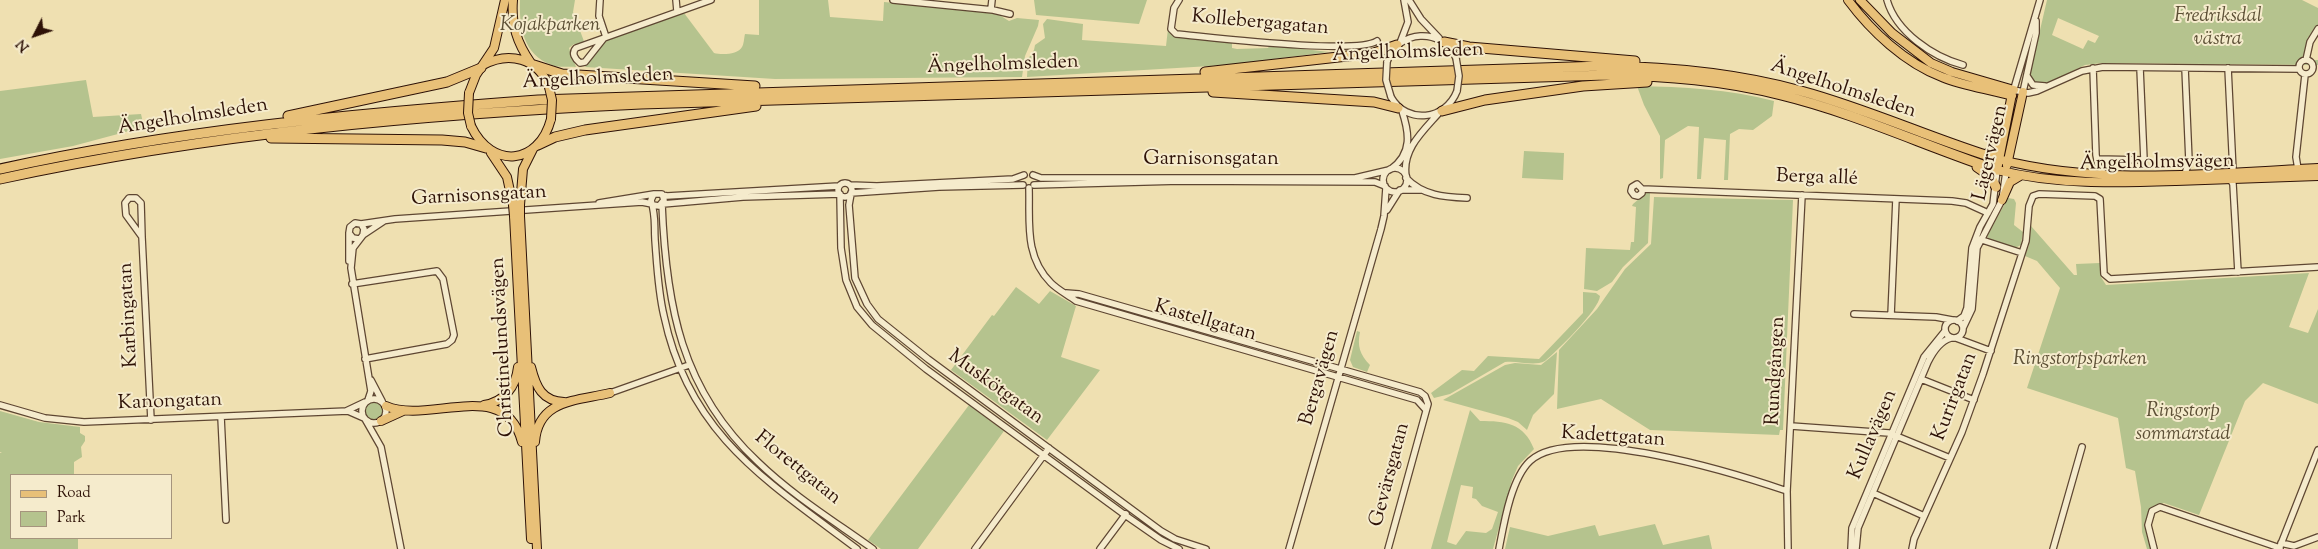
<!DOCTYPE html>
<html>
<head>
<meta charset="utf-8">
<style>
	body { margin:0 }
	#map { position:relative; width:2318px; height:549px; overflow:hidden; background:#efe0b1; font-family:"Sorts Mill Goudy",serif }
	canvas { display:block }
	.legend { position:absolute; left:10px; top:474px; width:162px; height:65px; box-sizing:border-box; background:#f5ebcc; border:1px solid #a5947d; margin:0; padding:6px 9px; list-style:none; font-size:15px; color:#2e1207 }
	.legend li { display:flex; align-items:center; gap:10px; height:25px }
	.legend b { width:25px; border:1px solid #a5947d }
	.north { position:absolute; left:10px; top:10px; width:50px; height:50px; -webkit-text-stroke:4px #f5ebcc; paint-order:stroke; rotate:229deg; font-size:14px; font-weight:700; line-height:20px; text-align:center; color:#2e1207 }
	.north::after { content:''; display:block; margin:auto; width:18px; height:22px; background:#2e1207; clip-path:polygon(50% 0,100% 100%,50% 72%,0 100%) }
</style>
</head>
<body>
<div id="map">
<canvas width="2318" height="549"></canvas>
<ul class="legend">
<li><b style="height:6px;background:#e8c078"></b>Road</li>
<li><b style="height:14px;background:#b5c38e"></b>Park</li>
</ul>
<div class="north">N</div>
</div>
<script>
const c = document.querySelector('canvas').getContext('2d');
c.lineJoin = 'round';
function fillPath(path, color) { c.fillStyle = color; c.fill(path, 'evenodd'); }
function trace(path, color, width, dash) { c.strokeStyle = color; c.lineWidth = width; c.lineCap = dash ? 'butt' : 'round'; c.setLineDash(dash || []); c.stroke(path); }
function drawText(font, color, halo, rows, align = 'center') {
  c.font = font + ' "Sorts Mill Goudy",serif'; c.lineWidth = 4; c.setLineDash([]); c.textBaseline = 'middle'; c.strokeStyle = halo; c.fillStyle = color; for (const [text, x, y, turn = 0] of rows) {
    c.save(); c.translate(x, y); c.rotate((+turn || 0) * Math.PI / 180); c.textAlign = isNaN(turn) ? turn : align; if (halo) c.strokeText(text, 0, 0); c.fillText(text, 0, 0); c.restore();
  }
}
const green = new Path2D(`
	M520 0H575L573 12 585 44H574L569 48 576 67C569 66 559 68 552 65 523 55 519 26 520 0Z
	M759 0H828L830 17 883 21 884 2 996 13 1009 21 1017 18 1039 20 1038 26 1025 56 1022 77 775 79 585 67 605 42 611 38 684 13 714 53C721 55 738 55 742 47 744 44 744 38 745 34L759 35Z
	M1034 0H1147L1139 24 1036 15Z
	M2047 0H2302L2318 8V33L2312 45 2310 58 2311 60H2318V65L2102 63 2085 65 2046 84H2036L2030 77V73ZM2058 18 2099 36 2095 43 2088 40 2083 49 2052 35Z
	M1047 19 1083 24 1082 40 1166 46 1168 29 1175 37 1232 42V48L1237 49 1268 48 1270 45 1329 52 1227 65 1027 77 1028 59 1034 50 1035 45 1045 38 1043 24Z
	M86 80 93 117 141 114 144 127 73 146 0 159V91Z
	M1637 86C1683 87 1729 89 1774 101L1772 116 1753 130 1739 129 1730 134 1728 180H1724L1726 140 1704 138 1701 179H1697L1699 127 1688 126 1665 140 1663 178 1660 179V136L1644 105Z
	M1524 151 1564 153 1563 180 1522 178Z
	M1646 193H1650L1648 243 1623 267 1612 282 1597 291 1584 289 1586 248 1630 250 1631 242H1634L1636 207 1632 206 1633 204Z
	M1654 197 1793 200 1783 430H1780L1779 435 1650 430 1601 399 1557 409 1559 350 1597 309 1625 269 1651 244Z
	M2008 198 2014 199 2016 203 2014 225 2023 232 2021 245 2015 248 1990 241 1987 236Z
	M2031 226 2074 275H2077L2076 264 2100 263 2101 277 2106 285 2309 273 2289 327 2308 333 2318 309V404L2263 383 2245 401 2199 515 2164 503 2155 506 2149 513 2153 549H2147L2142 532 2141 507 2135 471 2126 468 2118 418 2027 388 2060 288 2037 261 2025 256 2029 245Z
	M1016 287 1039 304 1050 291 1076 306 1061 357 1100 370 1047 440 951 370 992 315 994 316Z
	M1583 292 1596 293 1600 296C1599 310 1557 351 1545 361 1533 367 1518 360 1505 362L1450 394 1434 398 1431 393 1462 370 1474 371 1488 356 1539 359 1583 313Z
	M1357 331 1360 332C1357 346 1360 355 1370 365L1367 372 1353 367 1350 360Z
	M1557 352 1554 394 1533 415 1527 430 1518 422 1508 418 1443 400 1505 365 1515 363 1541 365Z
	M365 411a9 9 0 1 1 18 0a9 9 0 1 1-18 0Z
	M969 405 1004 431 918 549H881L868 540Z
	M1470 410 1480 421C1505 421 1524 423 1534 449L1518 466 1512 480 1493 549H1431ZM1461 485 1473 487 1472 498 1476 499 1482 506 1498 512 1492 529 1486 533 1466 531 1456 545 1447 542Z
	M0 411 39 422 80 427V433L85 436V441L81 447 82 457 74 462V475H11V538H78V549H0V453L2 452H0Z
	M1655 524 1663 545 1709 535 1712 549H1505L1510 527 1548 536 1595 525 1599 536Z`);
const minor = new Path2D(`
	M600 0 599 16 606 37
	M676 0 677 11
	M893 0 993 10 1010 14
	M1179 0 1174 8 1171 29 1176 34C1210 37 1356 55 1377 41
	M1409 0 1421 19 1439 38
	M1887 0C1896 32 1933 57 1963 65
	M991 9 992 0
	M604 38 585 62 580 63C575 59 571 53 576 48L711 0
	M1400 43 1408 22 1404 0
	M2299 67a7 7 0 1 1 14 0a7 7 0 1 1-14 0Z
	M2306 60 2310 42 2318 29
	M1387 62C1398 29 1442 27 1456 58
	M2093 68 2096 155 2098 165 2104 174
	M2185 68 2189 161 2185 174
	M2228 68 2233 171
	M2027 76 2033 85 2045 86
	M2014 90 2028 93 2037 91 2082 71 2103 67 2299 69
	M2013 92 2040 0
	M2023 92 2036 33V21
	M1391 97C1407 125 1446 120 1457 91
	M2097 159 2144 160 2140 68
	M1383 180a12 12 0 1 1 24 0a12 12 0 1 1-24 0Z
	M1391 169C1413 153 1409 132 1402 111
	M2298 169 2296 157 2305 75
	M1033 175 1041 178H1355L1389 170
	M1406 176C1402 150 1422 132 1438 114
	M1406 178C1423 196 1445 197 1467 198
	M2230 179 2233 184 2238 272
	M838 190a7 7 0 1 1 14 0a7 7 0 1 1-14 0Z
	M850 185 877 186 1013 179 1024 175
	M1034 185 1180 181 1375 182 1385 186
	M1029 188C1030 222 1024 256 1051 283 1058 290 1068 295 1076 301L1417 400 1426 410
	M1642 189V193L1638 196 1634 195 1631 191 1632 187 1637 184 1642 189 1952 201 1966 203 1988 213
	M1400 190H1421
	M851 193 939 187 1023 185
	M851 194 849 205 855 278 867 304 878 319 928 359 1161 531 1175 539 1206 549
	M662 195 667 196 839 186
	M840 195 841 248 846 280 857 307 872 325 926 369 1125 515 1161 540 1179 549
	M599 203 654 194
	M662 204C666 305 681 390 758 462 792 495 834 521 873 549
	M663 204 743 197 840 194
	M653 205 659 206 664 200 662 194H654L651 200C656 218 654 222 655 240 657 266 658 291 664 316 689 435 767 481 857 549
	M1387 210 1399 191
	M361 224 395 219 642 202 652 204
	M363 235 384 221
	M142 237 141 203 136 198H129L125 203 126 215 142 237 151 420
	M359 239 353 238 349 233 350 227 355 223 361 224 364 229 363 235 353 248 351 268 371 391 368 400
	M1979 239 2022 253
	M349 261V233
	M352 284 437 271 443 279 454 335 452 340 447 344 365 359
	M1066 293 1079 294 1420 392 1425 396 1428 404 1388 549
	M1854 314 1936 317 1952 320
	M1891 315 1896 199
	M1945 329a9 9 0 1 1 18 0a9 9 0 1 1-18 0Z
	M1957 321 1964 316 1967 308 1972 248 1980 227 1993 204 1997 170
	M1963 328 1972 309 1977 248 2002 200 2006 172
	M1956 338 1991 351
	M1921 379 1974 400
	M371 380 382 401
	M610 393 689 365
	M362 411a12 12 0 1 1 24 0a12 12 0 1 1-24 0Z
	M0 405 45 418 84 422 348 411 364 418
	M346 411 365 402
	M221 417 226 520
	M365 419 381 447 401 549
	M1791 426 1889 433 1950 458
	M1873 493 1924 516
	M2281 543 2294 546 2318 537
	M975 549 1049 448
	M1100 549 1126 514
	M1289 549 1381 229 1384 216 1386 188
	M1499 549C1504 523 1511 479 1530 461 1572 422 1737 474 1787 491
	M1788 549 1787 491 1802 195
	M1851 549 1852 528 1924 357 1945 331
	M1856 549 1858 528 1928 362C1933 352 1940 341 1951 338
	M1912 549 1914 539 1962 432 1983 374 2026 241 2029 206 2033 196 2039 194 2095 196 2100 199 2104 274 2110 279 2318 267
	M2053 549 2082 447
	M2154 549 2148 525 2152 511 2160 507 2280 548
	M2279 549 2318 450`);
const major = new Path2D(`
	M513 0C511 25 517 43 531 63
	M1848 0C1871 31 1905 63 1942 77 1964 86 1988 89 2012 96
	M1860 0 1892 33 1931 63 1952 72 2014 90
	M483 65C509 51 538 58 549 87
	M469 93 476 75 494 48 505 0
	M2011 99 1997 170C2057 185 2115 183 2176 181 2223 179 2271 178 2318 176
	M471 126C492 170 539 165 551 119
	M491 153 507 177 513 205
	M1998 159C2102 186 2212 173 2318 168
	M2007 165 2023 92
	M2002 200 2010 182 2020 176
	M520 205 523 169 533 149
	M514 216 531 539
	M520 216 537 549
	M531 367C536 387 542 401 564 402
	M484 405C504 402 516 387 518 367
	M386 406C429 425 505 376 522 442
	M381 421 403 411
	M535 442C538 399 577 401 610 393`);
const highway = new Path2D(`
	M1444 42 1469 47 1635 61
	M534 65 562 74 755 86
	M1205 72 1374 53 1397 45
	M1213 92 1374 102 1398 108
	M1442 111 1485 100 1583 86 1647 82
	M288 116 447 82 481 68
	M271 138 442 140 465 142 486 148
	M538 145 555 137 585 130 756 106
	M1985 155 1993 151 2002 139
	M1977 167 1990 176 1996 187
	M0 169C177 130 357 113 538 100L1603 66C1670 67 1736 73 1801 91 1868 109 1932 139 1998 159
	M0 179C211 133 425 114 641 104L1607 75C1666 76 1724 80 1781 95 1855 113 1925 146 1997 170`);
const minorBridge = new Path2D(`
	M1456 58 1459 76 1457 91
	M1387 62 1386 80 1391 97`);
const majorBridge = new Path2D(`
	M549 87 552 100 551 119
	M469 93 468 113 471 126
	M513 205 514 216
	M520 205V216`);
const parkNames = [
	["Fredriksdal",2218,18],
	["västra",2218,41],
	["Kojakparken",550,27],
	["Ringstorpsparken",2080,361],
	["Ringstorp",2183,413],
	["sommarstad",2183,436]
];
const streetNames = [
	["Kollebergagatan",1260,24,5],
	["Ängelholmsleden",1408,54,-2],
	["Ängelholmsleden",1003,66,-2],
	["Ängelholmsleden",598,80,-3],
	["Ängelholmsleden",1843,90,18],
	["Ängelholmsleden",193,118,-9],
	["Lägervägen",1992,153,-77],
	["Garnisonsgatan",1211,161],
	["Ängelholmsvägen",2157,164,-1],
	["Berga allé",1817,179,2],
	["Garnisonsgatan",479,197,-3],
	["Karbingatan",130,315,-93],
	["Kastellgatan",1205,322,16],
	["Christinelundsvägen",504,347,-93],
	["Rundgången",1777,371,-87],
	["Bergavägen",1321,378,-74],
	["Muskötgatan",995,388,36],
	["Kurirgatan",1956,397,-69],
	["Kanongatan",170,403,-2],
	["Kullavägen",1874,435,-67],
	["Kadettgatan",1613,438,4],
	["Florettgatan",797,469,39],
	["Gevärsgatan",1391,475,-75]
];
fillPath(green, '#b5c38e');
trace(minor, '#5e4632', 8);
trace(major, '#2e1207', 10);
trace(highway, '#2e1207', 11);
trace(minor, '#f5ebcc', 5.5);
trace(major, '#e8c078', 8);
trace(highway, '#e8c078', 9);
trace(minorBridge, '#5e4632', 8, []);
trace(majorBridge, '#2e1207', 10, []);
trace(minorBridge, '#f5ebcc', 5.5);
trace(majorBridge, '#e8c078', 8);
drawText('italic 20px', '#5d5036', '#f5ebcc', parkNames);
drawText('20px', '#2e1207', '#f5ebcc', streetNames);
</script>
</body>
</html>
